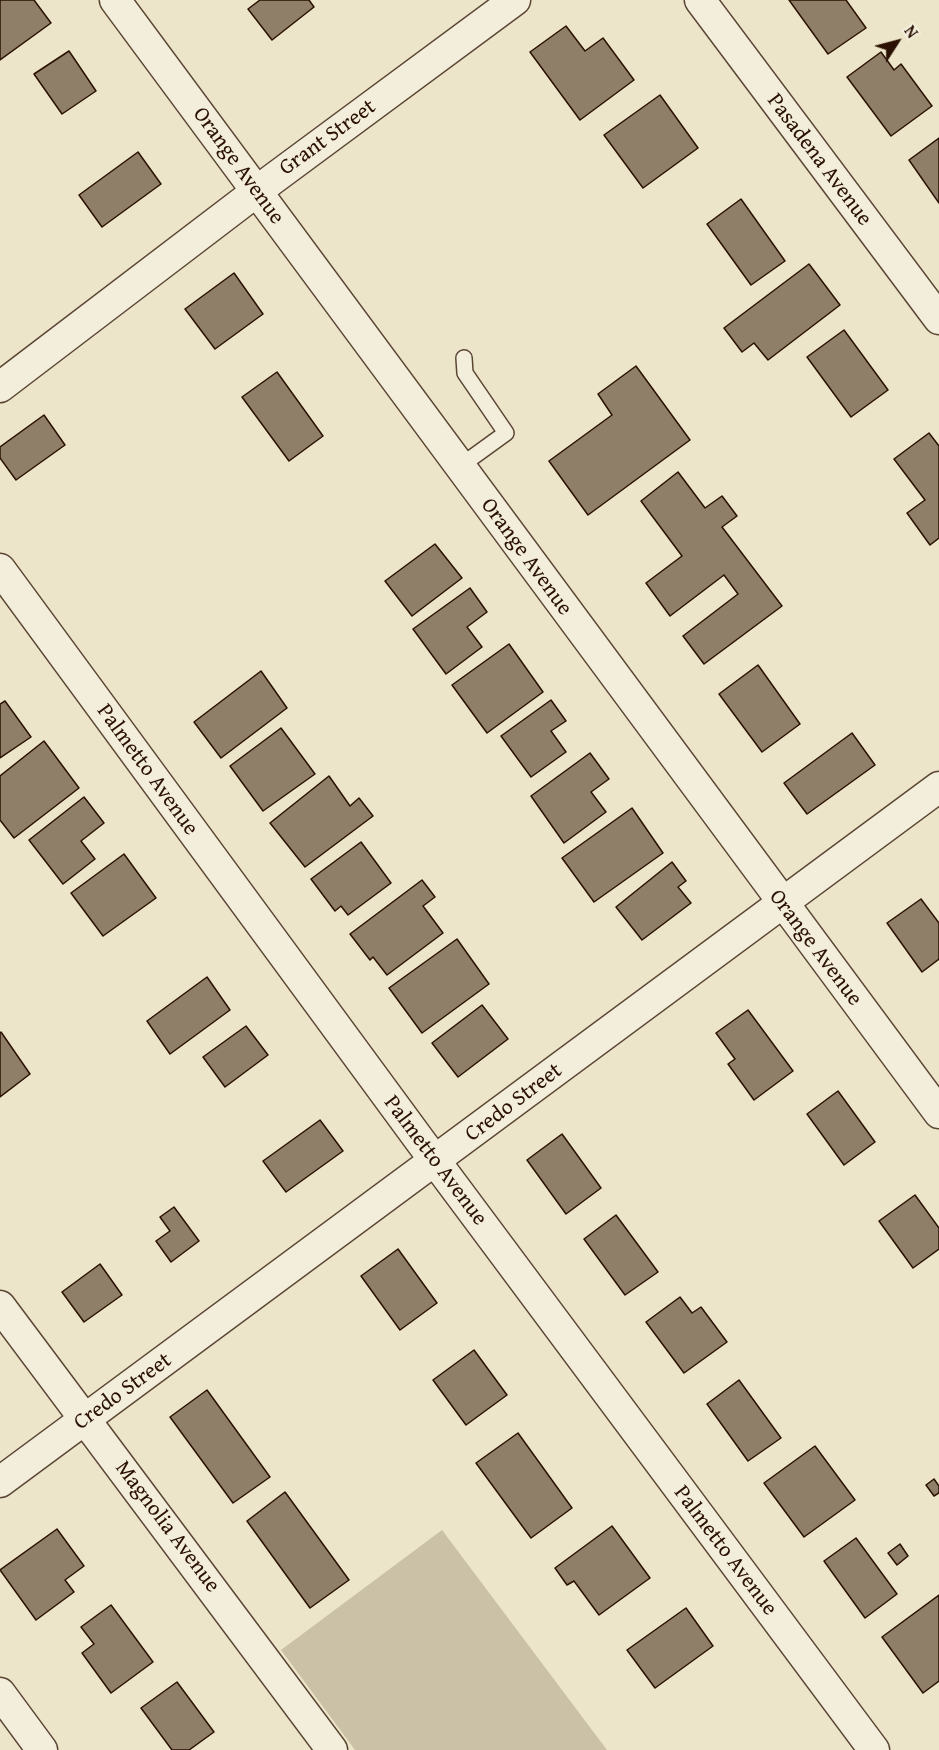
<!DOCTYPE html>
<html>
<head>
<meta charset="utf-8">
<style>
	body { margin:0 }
	#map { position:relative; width:939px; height:1750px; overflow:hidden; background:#ece5c9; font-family:"Gentium Book Plus",serif }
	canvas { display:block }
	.north { position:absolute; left:867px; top:12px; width:60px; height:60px; -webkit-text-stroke:4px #f3eedc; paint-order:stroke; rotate:54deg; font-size:16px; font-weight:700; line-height:24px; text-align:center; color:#2b1102 }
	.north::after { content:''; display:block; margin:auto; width:21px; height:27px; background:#2b1102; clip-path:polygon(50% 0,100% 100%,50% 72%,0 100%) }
</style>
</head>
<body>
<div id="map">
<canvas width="939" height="1750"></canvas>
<div class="north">N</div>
</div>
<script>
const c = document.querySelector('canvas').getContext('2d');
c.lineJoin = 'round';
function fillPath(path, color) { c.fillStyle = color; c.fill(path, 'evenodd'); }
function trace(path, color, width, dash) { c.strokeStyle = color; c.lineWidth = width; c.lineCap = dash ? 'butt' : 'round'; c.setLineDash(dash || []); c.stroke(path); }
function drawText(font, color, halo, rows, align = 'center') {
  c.font = font + ' "Gentium Book Plus",serif'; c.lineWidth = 4.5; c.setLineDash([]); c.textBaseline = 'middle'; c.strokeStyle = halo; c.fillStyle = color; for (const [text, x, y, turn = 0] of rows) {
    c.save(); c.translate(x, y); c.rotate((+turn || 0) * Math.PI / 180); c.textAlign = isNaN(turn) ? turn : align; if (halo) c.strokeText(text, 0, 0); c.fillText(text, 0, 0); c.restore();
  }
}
const green = new Path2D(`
	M442 1530 607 1750H355L281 1650Z`);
const building = new Path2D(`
	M0 0H34L51 23 0 60Z
	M260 0H309L314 7 272 40 248 9Z
	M789 0H846L866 28 828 54Z
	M566 26 585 51 603 38 634 80 580 120 530 52Z
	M69 51 96 91 62 114 34 74Z
	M881 52 894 70 901 64 932 106 891 136 847 77Z
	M660 95 698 148 643 188 604 135Z
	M939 138V203L909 160Z
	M138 152 161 184 102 227 79 195Z
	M741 199 785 261 751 285 707 224Z
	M809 264 840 305 768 360 754 343 742 352 724 328Z
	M234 273 263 314 215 349 185 309Z
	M844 330 888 390 851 417 807 357Z
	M636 366 690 440 588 515 549 461 612 415 598 394Z
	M277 372 323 436 289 461 242 397Z
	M44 415 65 445 16 480 0 458V447Z
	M929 433 939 446V538L930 545 907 513 925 500 894 459Z
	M678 472 705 508 722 496 737 516 722 527 782 606 704 664 683 636 738 594 724 575 670 616 646 583 682 556 641 501Z
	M435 544 462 578 412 616 385 581Z
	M470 588 487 612 467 627 482 647 446 674 413 629Z
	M509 644 543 692 487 733 452 685Z
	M758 665 800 724 762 752 719 694Z
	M261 671 287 708 221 758 194 722Z
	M551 700 566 721 551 731 566 752 531 777 501 736Z
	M5 701 31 737 0 758V704Z
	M281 728 315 774 263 811 230 766Z
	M852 733 875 765 807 814 784 783Z
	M44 741 79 788 14 838 0 820V776Z
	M590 753 609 779 591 792 606 812 564 843 531 796Z
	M329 776 350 806 359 798 373 816 305 867 270 823Z
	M84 797 104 823 81 841 95 859 63 884 29 840Z
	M632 808 663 853 594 902 562 858Z
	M361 842 391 883 348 915 341 906 335 911 311 879Z
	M124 854 156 898 103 936 71 893Z
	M672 862 686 881 678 887 691 903 642 940 616 907Z
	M422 880 435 897 423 906 443 933 387 975 373 957 370 960 350 934Z
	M921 899 939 923V959L922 972 887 923Z
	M457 939 489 984 422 1033 389 988Z
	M207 977 230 1010 170 1054 147 1021Z
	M482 1005 508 1039 458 1077 432 1043Z
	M748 1010 793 1071 754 1100 728 1064 735 1059 716 1033Z
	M246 1026 268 1055 225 1087 203 1057Z
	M1 1032 30 1074 0 1097V1033Z
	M838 1091 875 1142 844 1165 807 1114Z
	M320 1120 343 1151 286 1192 263 1161Z
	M562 1134 601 1188 566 1214 527 1160Z
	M915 1195 939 1228V1249L913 1268 879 1221Z
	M174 1207 199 1241 171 1262 156 1241 170 1231 160 1217Z
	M616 1215 658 1272 625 1295 584 1239Z
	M398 1249 437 1303 400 1330 361 1276Z
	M100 1264 122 1295 84 1322 62 1292Z
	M680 1297 692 1313 701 1307 727 1342 684 1373 646 1322Z
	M474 1350 507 1395 466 1425 433 1380Z
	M739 1380 781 1438 748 1461 707 1404Z
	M207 1390 270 1477 233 1503 170 1417Z
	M518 1433 572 1508 531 1538 476 1463Z
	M815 1446 855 1500 804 1537 764 1483Z
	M934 1479 939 1486V1493L934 1496 926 1485Z
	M285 1492 349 1580 310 1608 247 1521Z
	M612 1526 650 1578 599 1615 574 1581 567 1585 555 1568Z
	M57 1529 84 1566 65 1580 74 1592 36 1620 0 1570Z
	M856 1538 897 1594 865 1618 824 1561Z
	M900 1544 908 1556 897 1565 888 1553Z
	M939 1595V1681L923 1693 882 1637Z
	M111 1605 153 1662 111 1693 82 1653 94 1644 81 1627Z
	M686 1608 713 1646 655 1688 627 1650Z
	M177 1682 214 1732 189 1750H172L141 1708Z`);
const service = new Path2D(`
	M459 467 506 433 465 373 464 358`);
const minor = new Path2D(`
	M115 0 939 1113
	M700 0 939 319
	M0 387 273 179 515 0
	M0 569 421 1142 874 1750
	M0 1306 332 1750
	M0 1482 939 787
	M0 1693 42 1750`);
const streetNames = [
	["Grant Street",328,138,-36],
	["Pasadena Avenue",819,160,53],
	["Orange Avenue",238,166,54],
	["Orange Avenue",526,557,54],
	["Palmetto Avenue",147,770,54],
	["Orange Avenue",815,948,53],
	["Credo Street",514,1103,-37],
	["Palmetto Avenue",435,1161,53],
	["Credo Street",123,1392,-36],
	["Magnolia Avenue",167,1527,53],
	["Palmetto Avenue",725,1551,53]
];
fillPath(green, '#cbc1a7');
fillPath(building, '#8f7f69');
trace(building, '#2b1102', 1.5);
trace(service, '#5b4634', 18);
trace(minor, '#5b4634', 33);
trace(service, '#f3eedc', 15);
trace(minor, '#f3eedc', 30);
drawText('22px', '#2b1102', '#f3eedc', streetNames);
</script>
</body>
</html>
